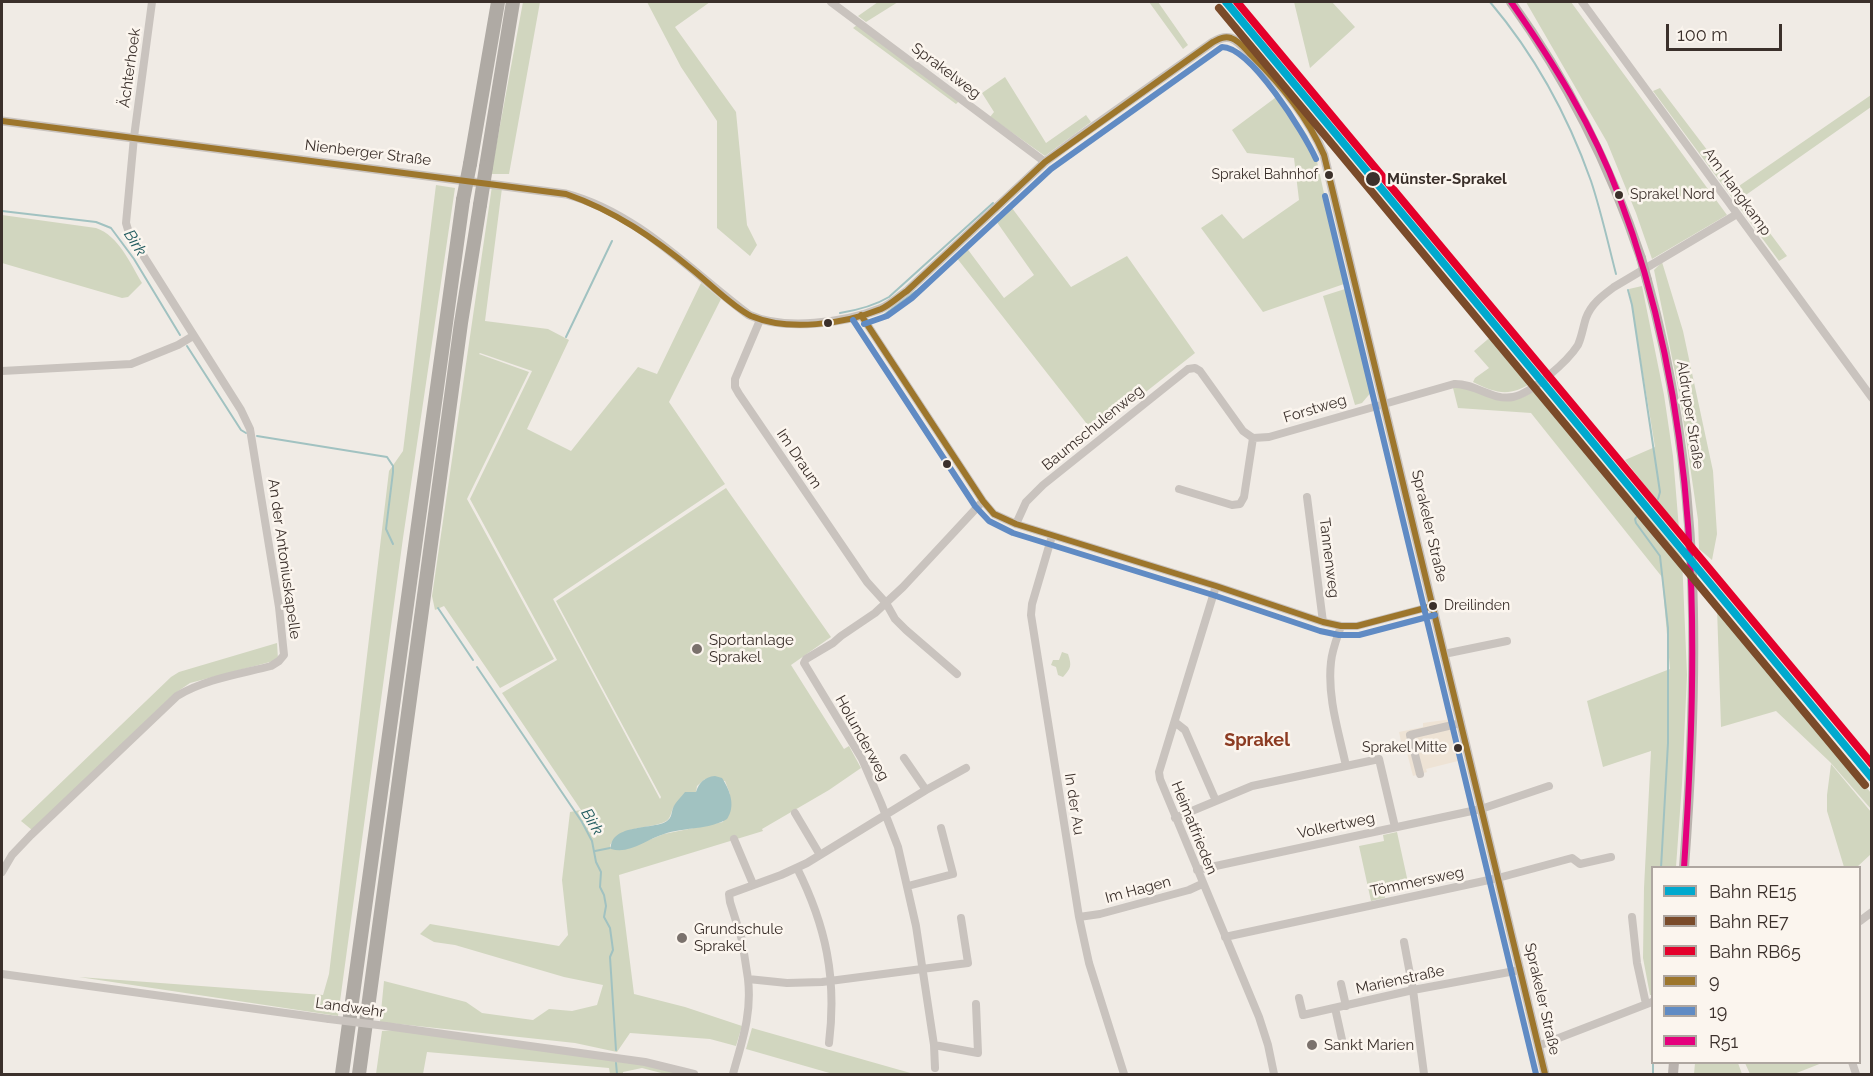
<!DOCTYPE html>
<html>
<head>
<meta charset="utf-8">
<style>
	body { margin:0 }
	#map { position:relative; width:1873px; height:1076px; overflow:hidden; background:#f0ebe5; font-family:Raleway,sans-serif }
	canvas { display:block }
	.frame { position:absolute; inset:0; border:3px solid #3b302b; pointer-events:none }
	.legend { position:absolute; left:1651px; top:866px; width:210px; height:198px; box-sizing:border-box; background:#fbf5ee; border:2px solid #aea6a0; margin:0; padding:8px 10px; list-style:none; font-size:18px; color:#3b302b }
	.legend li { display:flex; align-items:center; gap:12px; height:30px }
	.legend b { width:30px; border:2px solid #aea6a0 }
	.scale { position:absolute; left:1666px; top:24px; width:116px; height:27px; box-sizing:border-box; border:3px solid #3b302b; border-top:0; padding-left:8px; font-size:18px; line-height:21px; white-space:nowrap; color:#3b302b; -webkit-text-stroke:4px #fbf5ee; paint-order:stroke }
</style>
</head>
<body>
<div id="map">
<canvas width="1873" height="1076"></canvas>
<div class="frame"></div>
<ul class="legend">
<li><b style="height:8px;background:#00a9ce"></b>Bahn RE15</li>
<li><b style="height:8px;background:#7a4b2a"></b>Bahn RE7</li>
<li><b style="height:8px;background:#e4002b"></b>Bahn RB65</li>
<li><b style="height:8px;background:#9d762c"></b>9</li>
<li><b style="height:8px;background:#608bc4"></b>19</li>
<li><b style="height:8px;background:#e5007d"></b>R51</li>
</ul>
<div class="scale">100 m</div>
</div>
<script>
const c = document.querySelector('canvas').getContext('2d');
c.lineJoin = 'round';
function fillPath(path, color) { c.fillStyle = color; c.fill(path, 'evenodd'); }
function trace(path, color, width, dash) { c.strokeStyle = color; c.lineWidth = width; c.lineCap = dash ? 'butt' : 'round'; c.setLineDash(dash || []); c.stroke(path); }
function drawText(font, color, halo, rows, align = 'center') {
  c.font = font + ' Raleway,sans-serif'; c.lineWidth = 5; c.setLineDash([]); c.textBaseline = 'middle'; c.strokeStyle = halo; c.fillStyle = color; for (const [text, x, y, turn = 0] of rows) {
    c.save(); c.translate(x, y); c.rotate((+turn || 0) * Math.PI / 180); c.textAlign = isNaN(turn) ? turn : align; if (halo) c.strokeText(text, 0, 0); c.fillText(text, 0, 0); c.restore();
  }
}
const green = new Path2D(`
	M523 2H540L509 174H491Z
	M647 2H710L675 27 736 112 747 225 757 245 750 256 717 228V121L681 67Z
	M878 2H898L866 22 858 16Z
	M1149 2H1158L1188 45 1183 49Z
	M1294 2H1332L1355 27 1310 68Z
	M1526 2H1571L1727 215 1652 259 1636 213 1607 142Z
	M857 25 959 101 956 104 853 28Z
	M1005 77 1046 143 1086 115 1091 122 1045 156 990 117 994 112 982 93Z
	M1660 88 1736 188 1871 95V107L1743 197 1787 256 1779 261 1653 91Z
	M1279 95 1307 135 1316 157 1344 284 1263 312 1201 228 1222 214 1243 239 1299 200 1294 158 1247 153 1232 130Z
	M436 185 455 188 403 538 338 1016 79 977 323 995 329 974 389 471 403 451Z
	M492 186 502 188 485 321 548 329 569 340 527 429 571 451 638 367 657 374 701 283 721 299 669 402 725 484 553 599 660 799 661 797 556 601 726 488 831 637 791 665 844 749 849 746 861 768 829 790 762 829 763 831 619 875 634 994 685 1007 742 1026 736 1046 710 1039 630 1033 617 1052 575 1043 380 1022 384 981 466 1002 482 1013 533 1020 549 1009 572 1011 597 1005 603 985 564 977 455 945 434 942 420 934 430 924 559 946 568 935 562 880 570 812 581 810 502 693 557 660 470 499 532 371 480 353 479 354 529 372 467 499 554 659 500 688 444 606 435 610 432 596ZM705 779 725 781 730 794 723 822 664 834 626 849H611L610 845C622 826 644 829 662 823 671 820 670 815 673 808 676 802 687 797 692 793L696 792 697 786Z
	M1009 204 1071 287 1127 256 1195 353 1094 433 956 257 966 247 1004 298 1034 275 994 218Z
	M2 215 96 228C119 236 130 263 142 283L128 297 122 298 2 263Z
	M1662 262 1683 331 1713 471 1717 534 1712 560 1699 549 1698 520 1679 392 1654 270Z
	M1642 286 1664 395 1673 456 1679 529 1625 460 1655 447 1629 289Z
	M1345 289 1373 390 1362 403 1355 405 1323 296Z
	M1494 334 1533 382C1510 397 1497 394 1473 382L1475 378 1489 368 1474 351Z
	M1465 387C1496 398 1510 410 1539 387L1682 557 1687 675 1682 784 1676 867 1652 868V995H1650L1643 958 1644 888 1651 751 1603 767 1587 701 1670 669 1662 577 1531 413 1458 408 1453 388Z
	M1717 608 1871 793V809L1830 762 1776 711 1721 727Z
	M277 643 278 659 270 662 190 683 174 694 32 830 21 821 171 677 179 672Z
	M1062 652 1068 654C1072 666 1071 668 1063 677L1058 675 1056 667 1051 665 1053 660H1059Z
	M1831 764 1871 812V854L1857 867H1844L1827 811V795Z
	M1397 832 1409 887 1384 893 1385 898 1371 901 1359 846 1384 841 1383 835Z
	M752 1028 914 1074H833L746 1049Z
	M393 1030 635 1063 686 1074H665L642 1068 623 1072V1074H610L609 1068 427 1052 423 1074H376L382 1031Z
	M1695 1063H1738L1742 1074H1694Z
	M1745 1063H1822L1794 1074H1750Z`);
const plaza = new Path2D(`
	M1452 719 1462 760 1426 769 1427 772 1413 776 1405 745 1402 746 1399 732 1423 727V723Z`);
const water = new Path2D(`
	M715 776 722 778C730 790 736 806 727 819 709 830 684 827 664 834 647 839 629 855 611 849 610 823 655 830 667 821 672 817 671 814 673 808 675 803 681 797 685 792H696C699 783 704 777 715 776Z`);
const stream = new Path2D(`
	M1490 2C1534 54 1568 116 1591 181 1601 211 1608 243 1616 274
	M2 211 96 222 111 228 134 259 180 335
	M1628 290 1632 305 1660 492 1658 499
	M840 313C858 310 874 306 889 297L993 203
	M877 320 916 291
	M566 337 612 241
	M187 346 241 430 246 433
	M257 436 387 457 393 466V472L386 529 393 544
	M1639 514 1635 519 1636 523 1660 556 1668 628V743L1661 868
	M438 608 473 660
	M477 667 582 822 592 841 596 862 601 872 600 887 604 895 606 906 604 917 610 928 613 950 610 957 616 1050
	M595 851 610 848
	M616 1063 617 1074
	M1653 1074V1062`);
const minor = new Path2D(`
	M831 2 1045 162
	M1582 2 1872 398
	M861 315 983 501 994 514 1016 524 1216 586 1323 622 1341 626H1357L1433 606
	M760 320 735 379V387L739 394 867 582 886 603 895 619 906 630 957 674
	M2 371 131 364 178 345 193 336
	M1179 489 1232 505 1240 504 1244 497 1253 438
	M1307 497 1323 622
	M1016 524 1026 502 1043 485 1188 369 1195 368 1200 371 1243 431 1253 438 1269 437 1454 384C1475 383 1492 401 1513 397 1532 393 1568 361 1578 345 1582 336 1583 327 1586 318 1591 304 1602 296 1614 287L1737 214
	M1052 536 1032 604 1031 615 1079 917 1089 963 1124 1074
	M1216 586 1159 772 1160 779 1259 1017 1268 1045 1274 1074
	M1341 626C1337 638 1332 650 1331 662 1327 697 1339 733 1346 766
	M1444 654 1507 641
	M1176 723 1185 730 1216 801
	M904 758 926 790
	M1420 774 1410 735 1461 723
	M795 813 820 855
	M1175 818 1252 786 1379 759 1395 827
	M734 839 753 884
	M797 868C826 926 837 978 829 1043
	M1197 870 1481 809 1549 786
	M2 872 12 855 31 835 177 696C205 679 240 674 271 666L279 661 284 655 279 607 250 429 241 410 129 233 126 223 134 137 152 2
	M908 886 953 874 941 828
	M1079 917 1100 914 1189 890 1202 884
	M1632 917 1637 963 1646 1004
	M1860 921 1872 912
	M1225 937 1498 878 1572 858 1580 864 1611 857
	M1404 942 1413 990 1424 1074
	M2 974 329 1019
	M748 979 742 940 730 902 729 894 781 875 807 863 926 790 966 768
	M1341 984 1346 1006
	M1299 998 1303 1015 1413 990 1520 970
	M1335 1008 1343 1044
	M386 1026 645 1062 694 1074
	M934 1045 978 1053 976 1004
	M1538 1046 1652 1002
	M1852 1062 1856 1074
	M935 1068 934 1045 916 926 898 847 881 803 862 759 804 663 806 659 833 643 841 636 875 613 903 587 983 501
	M733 1074C742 1041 752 1014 748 979L787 983 822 982 968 963 961 918`);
const tertiary = new Path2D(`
	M2 121 566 194C638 213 691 272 749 315 784 331 845 323 880 309 890 305 898 297 907 291L1045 162 1073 141 1213 42C1218 39 1224 36 1231 38 1239 41 1246 50 1252 56 1281 84 1309 117 1324 155L1545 1074`);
const secondary = new Path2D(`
	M1511 2C1568 81 1610 165 1641 258
	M1647 280C1702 475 1699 667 1684 868
	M1673 1074 1674 1062`);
const motorway = new Path2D(`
	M470 164 498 2
	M486 167 513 2
	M342 1074 463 200
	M359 1074 461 323 480 205`);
const minorBridge = new Path2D(`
	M329 1019 386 1026`);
const secondaryBridge = new Path2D(`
	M1641 258 1647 280`);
const motorwayBridge = new Path2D(`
	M463 200 470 164
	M480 205 486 167`);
const bus1 = new Path2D(`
	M2 121 566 194C615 211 654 238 694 271 709 283 734 308 751 316 789 332 844 324 881 309 890 305 898 297 907 291L1045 162 1213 42C1219 39 1224 36 1231 38 1240 41 1246 50 1252 56 1282 86 1307 116 1324 155L1545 1074
	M861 315 983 501 994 514 1016 524 1216 586 1323 622 1341 626H1357L1433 606`);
const bus2 = new Path2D(`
	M1325 196 1536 1074
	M853 320 975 506 989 521 1013 533 1213 595 1320 631 1339 635H1359L1435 615
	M864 324 887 316 912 298 1051 169 1222 47C1251 47 1304 133 1316 159`);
const bus3 = new Path2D(`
	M1511 2C1553 62 1593 126 1619 196 1702 415 1699 637 1684 868`);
const rail1 = new Path2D(`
	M1226 2 1872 778`);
const rail2 = new Path2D(`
	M1219 8 1865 785`);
const rail3 = new Path2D(`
	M1237 2 1872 764`);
const markers = [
	[1329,175,5,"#3b302b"],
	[1373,179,8,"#3b302b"],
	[1619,195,5,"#3b302b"],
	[828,323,5,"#3b302b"],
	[947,464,5,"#3b302b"],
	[1433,606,5,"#3b302b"],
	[697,649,6,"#7a716c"],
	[1458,748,5,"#3b302b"],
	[682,938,6,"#7a716c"],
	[1312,1045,6,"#7a716c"]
];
const busNames = [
	["Sprakel Bahnhof",1318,175],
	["Sprakel Nord",1630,195,"left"],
	["Dreilinden",1444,606,"left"],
	["Sprakel Mitte",1447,748]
];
const streetNames = [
	["Ächterhoek",130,68,-82],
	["Sprakelweg",946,71,37],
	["Nienberger Straße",368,153,7],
	["Am Hangkamp",1737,192,54],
	["Forstweg",1315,409,-17],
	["Aldruper Straße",1690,415,81],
	["Baumschulenweg",1093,428,-39],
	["Im Draum",799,459,56],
	["Sprakeler Straße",1429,526,77],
	["Tannenweg",1329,558,83],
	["An der Antoniuskapelle",284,559,82],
	["Holunderweg",862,738,61],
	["In der Au",1074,804,81],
	["Volkertweg",1336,826,-12],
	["Heimatfrieden",1194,828,68],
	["Tömmersweg",1417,882,-12],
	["Im Hagen",1138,890,-15],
	["Marienstraße",1400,980,-12],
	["Sprakeler Straße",1542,999,77],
	["Landwehr",350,1008,8]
];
const stopNames = [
	["Münster-Sprakel",1387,179]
];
const poiNames = [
	["Sportanlage",709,640],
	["Sprakel",709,657],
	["Grundschule",694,929],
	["Sprakel",694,946],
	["Sankt Marien",1324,1045]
];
const waterNames = [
	["Birk",135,243,57],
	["Birk",592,822,59]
];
const quarterNames = [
	["Sprakel",1257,741]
];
fillPath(green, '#d1d6bf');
fillPath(plaza, '#eee3d5');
fillPath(water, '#a1c2c1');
trace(stream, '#a1c2c1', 2);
trace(minor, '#c9c3be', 8);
trace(tertiary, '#c9c3be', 9);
trace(secondary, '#bab3ae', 10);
trace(motorway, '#afaaa4', 14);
trace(minorBridge, '#c9c3be', 8);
trace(secondaryBridge, '#bab3ae', 10);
trace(motorwayBridge, '#afaaa4', 14);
trace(bus1, '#9d762c', 6);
trace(bus2, '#608bc4', 6);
trace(bus3, '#e5007d', 6);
trace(rail1, '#00a9ce', 8);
trace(rail2, '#7a4b2a', 8);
trace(rail3, '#e4002b', 8);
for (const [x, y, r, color] of markers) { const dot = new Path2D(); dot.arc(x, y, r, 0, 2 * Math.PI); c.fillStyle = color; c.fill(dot); trace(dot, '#fbf5ee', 2); }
drawText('14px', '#3b302b', '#fbf5ee', busNames, 'right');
drawText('15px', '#3b302b', '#fbf5ee', streetNames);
drawText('bold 15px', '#3b302b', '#fbf5ee', stopNames, 'left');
drawText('15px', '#3b302b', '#fbf5ee', poiNames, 'left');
drawText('italic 16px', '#1f5a5e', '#fbf5ee', waterNames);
drawText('bold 18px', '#8c3b22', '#fbf5ee', quarterNames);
</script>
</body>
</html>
